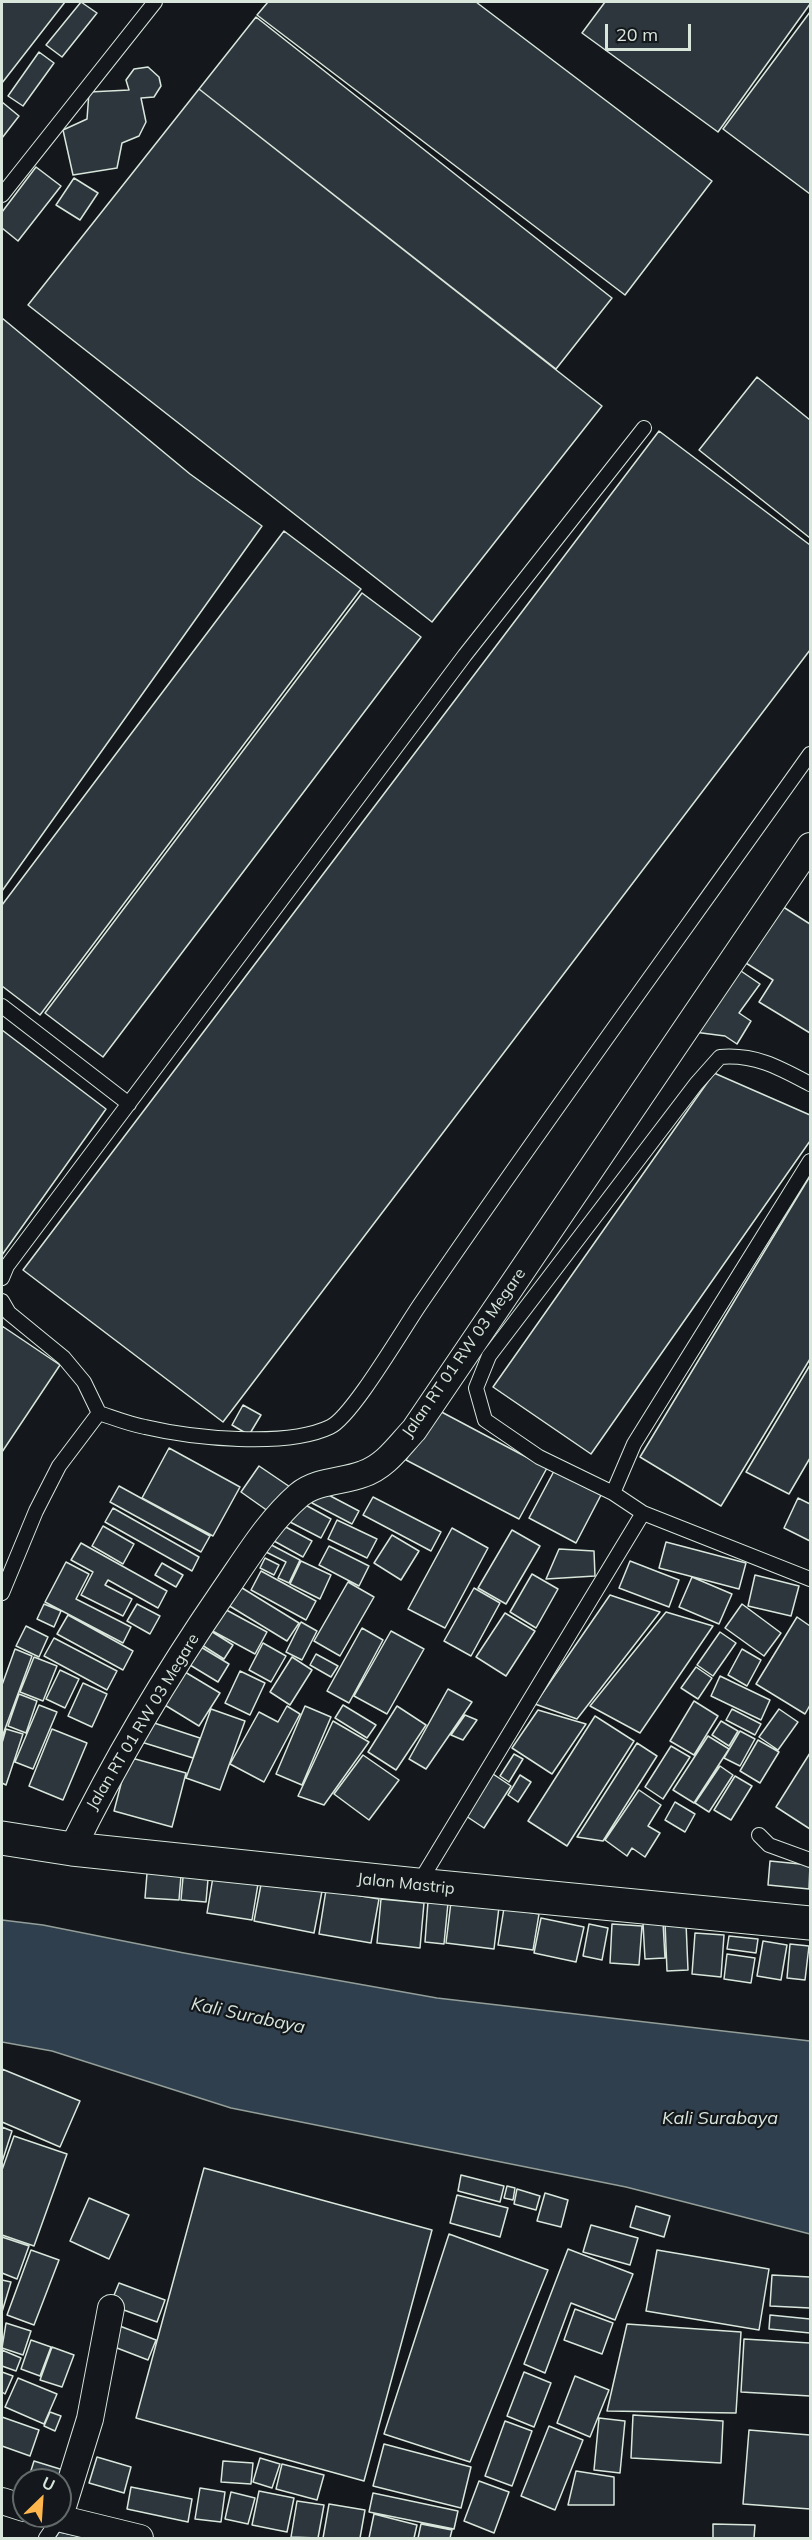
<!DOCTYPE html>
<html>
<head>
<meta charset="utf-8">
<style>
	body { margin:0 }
	#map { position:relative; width:812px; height:2540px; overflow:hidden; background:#14181c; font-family:Mulish,sans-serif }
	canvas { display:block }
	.frame { position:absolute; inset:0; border:3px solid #d8e6dc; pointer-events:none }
	.north { position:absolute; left:12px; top:2468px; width:60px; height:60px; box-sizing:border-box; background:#14181c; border:2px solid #626a69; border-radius:50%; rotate:25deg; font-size:16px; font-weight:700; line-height:24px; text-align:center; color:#d8e6dc }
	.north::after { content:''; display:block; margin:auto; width:21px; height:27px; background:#ffb74d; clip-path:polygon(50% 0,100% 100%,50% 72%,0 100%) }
	.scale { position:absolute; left:605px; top:24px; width:86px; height:27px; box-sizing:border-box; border:3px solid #d8e6dc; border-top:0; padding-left:8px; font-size:18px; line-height:21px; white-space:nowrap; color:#d8e6dc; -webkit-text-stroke:4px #14181c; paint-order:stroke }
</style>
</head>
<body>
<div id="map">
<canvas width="812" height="2540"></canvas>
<div class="frame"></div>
<div class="north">U</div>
<div class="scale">20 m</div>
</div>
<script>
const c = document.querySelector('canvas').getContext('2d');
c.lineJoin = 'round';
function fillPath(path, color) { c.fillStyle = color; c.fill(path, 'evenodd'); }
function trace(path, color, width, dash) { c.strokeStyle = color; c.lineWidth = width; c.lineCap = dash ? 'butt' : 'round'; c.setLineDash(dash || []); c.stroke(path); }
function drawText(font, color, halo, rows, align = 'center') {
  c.font = font + ' Mulish,sans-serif'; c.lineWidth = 4.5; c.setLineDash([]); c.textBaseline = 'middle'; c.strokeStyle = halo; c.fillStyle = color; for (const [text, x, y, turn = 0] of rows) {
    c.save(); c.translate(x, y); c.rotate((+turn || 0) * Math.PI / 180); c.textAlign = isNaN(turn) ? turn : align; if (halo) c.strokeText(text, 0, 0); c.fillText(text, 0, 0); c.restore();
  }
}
const water = new Path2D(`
	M2 1920 43 1925 184 1953 437 1998 810 2041V2234L626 2187 231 2108 52 2051 2 2042Z`);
const building = new Path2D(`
	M2 2H65L2 83Z
	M81 2 97 13 62 57 46 45Z
	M268 2H476L712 181 625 295 257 15Z
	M605 2H810V4L718 132 582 33Z
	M810 12V194L723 129Z
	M256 17 612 298 556 369 199 89Z
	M39 52 54 63 23 106 8 96Z
	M148 67 159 77 161 86 154 97 141 98 146 122 139 136 122 143 117 168 73 175 63 130 87 119 89 92 129 90 126 80 134 69Z
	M199 89 602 406 432 622 28 305Z
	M2 102 19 116 2 138Z
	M36 167 61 186 18 241 2 228V212Z
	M74 178 98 193 80 220 56 205Z
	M2 318 190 474 262 526 2 891Z
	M757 377 810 420V538L699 450Z
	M659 431 810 545V650L223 1422 23 1270Z
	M284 531 361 589 40 1015 2 986V905Z
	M362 593 421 637 103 1057 45 1013Z
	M777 903 810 924V1033L759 1002 773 980 741 960Z
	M738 969 760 984 739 1013 751 1021 737 1044 725 1036 694 1032Z
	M2 1030 106 1109 2 1255Z
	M714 1073 810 1115V1141L591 1454 493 1387Z
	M810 1176V1359L721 1506 640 1457Z
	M2 1326 60 1365 2 1452Z
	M810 1365V1458L789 1494 746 1472Z
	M243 1405 261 1415 249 1435 232 1425Z
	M434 1408 547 1468 519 1519 406 1460Z
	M169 1448 240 1487 213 1536 142 1498Z
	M259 1466 293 1489 275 1516 241 1492Z
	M554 1471 601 1495 576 1543 529 1518Z
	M119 1486 210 1536 201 1552 110 1502Z
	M319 1490 359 1511 352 1524 312 1503Z
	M373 1497 441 1532 431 1551 363 1515Z
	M798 1498 810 1504V1541L784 1528Z
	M300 1502 331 1519 321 1538 290 1522Z
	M113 1508 199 1557 192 1571 105 1522Z
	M337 1520 377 1539 367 1558 328 1539Z
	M282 1525 312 1541 303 1557 274 1541Z
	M103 1526 134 1544 123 1564 92 1546Z
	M452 1528 488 1548 445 1628 408 1609Z
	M512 1530 540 1546 506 1604 478 1588Z
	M392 1535 419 1551 401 1580 374 1563Z
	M260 1539 300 1560 289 1583 278 1578 286 1562 256 1547Z
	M666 1542 746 1563 739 1589 659 1568Z
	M81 1543 167 1591 158 1608 108 1580 105 1585 132 1599 123 1616 81 1595 93 1572 71 1560Z
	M329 1546 369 1566 359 1586 319 1565Z
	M559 1549 594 1551 595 1576 546 1579Z
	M265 1558 279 1565 274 1575 260 1568Z
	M301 1561 331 1575 320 1599 290 1584Z
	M630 1561 679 1580 669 1607 619 1588Z
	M66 1562 89 1574 76 1599 131 1627 123 1643 45 1602Z
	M162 1563 183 1575 176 1587 155 1575Z
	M261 1571 316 1601 306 1620 251 1590Z
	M532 1574 558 1589 536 1628 510 1612Z
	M755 1575 799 1586 791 1616 748 1606Z
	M692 1577 732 1594 719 1624 679 1607Z
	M348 1582 374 1597 340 1656 314 1641Z
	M234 1583 299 1623 287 1641 223 1602Z
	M474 1588 500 1603 471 1656 444 1641Z
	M610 1595 660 1612 577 1719 535 1704Z
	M44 1604 61 1611 54 1627 37 1619Z
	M137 1604 160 1616 150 1634 127 1621Z
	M742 1604 781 1633 764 1656 725 1628Z
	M219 1606 267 1632 255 1654 207 1628Z
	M666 1612 713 1626 640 1733 590 1706Z
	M505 1613 535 1631 506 1676 476 1657Z
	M68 1615 133 1651 123 1670 57 1634Z
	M797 1617 810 1626V1705L805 1714 756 1684Z
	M301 1622 317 1631 302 1660 286 1652Z
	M26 1626 48 1637 39 1657 16 1646Z
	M203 1626 233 1645 224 1659 194 1640Z
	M362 1628 383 1640 349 1703 327 1691Z
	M391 1631 424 1649 387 1714 354 1696Z
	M720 1632 736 1643 713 1676 697 1665Z
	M54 1638 117 1671 107 1690 44 1656Z
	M191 1641 229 1664 218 1682 180 1659Z
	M263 1643 286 1656 271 1682 249 1670Z
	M15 1649 32 1656 2 1737V1685Z
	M742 1649 761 1660 747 1686 728 1675Z
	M316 1654 338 1666 331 1677 310 1665Z
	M34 1657 57 1666 43 1701 20 1692Z
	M292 1657 312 1670 290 1705 270 1692Z
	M175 1666 220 1693 199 1726 155 1699Z
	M696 1667 712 1678 698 1699 681 1688Z
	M60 1670 79 1679 65 1708 46 1699Z
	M240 1671 265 1683 250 1715 225 1703Z
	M720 1676 770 1700 761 1720 711 1696Z
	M83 1683 107 1694 92 1727 68 1716Z
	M448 1689 472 1702 426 1769 409 1759Z
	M19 1694 37 1701 26 1733 8 1726Z
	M694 1701 718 1716 694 1755 670 1741Z
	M39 1705 57 1712 33 1769 15 1762Z
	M343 1705 376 1725 367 1738 335 1718Z
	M287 1706 300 1714 264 1782 230 1764 259 1712 278 1722Z
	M305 1706 331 1717 302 1785 276 1774Z
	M397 1706 426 1725 396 1770 368 1752Z
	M211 1709 245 1721 220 1790 186 1778Z
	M732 1709 761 1724 755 1735 726 1720Z
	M779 1709 798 1722 778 1750 759 1737Z
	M538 1710 586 1724 552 1774 512 1748Z
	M465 1715 477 1720 463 1740 451 1735Z
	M595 1716 634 1741 567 1846 528 1821Z
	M145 1720 200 1738 193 1758 138 1741Z
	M333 1721 369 1742 324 1805 298 1796Z
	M721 1721 738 1731 729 1746 712 1735Z
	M6 1729 23 1734 6 1785 2 1783V1743Z
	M52 1729 87 1743 63 1800 29 1786Z
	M740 1731 755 1739 740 1766 724 1758Z
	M708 1736 729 1749 694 1803 673 1790Z
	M758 1740 779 1752 760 1783 740 1771Z
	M637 1743 657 1756 603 1841 577 1837Z
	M671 1746 690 1757 663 1799 645 1787Z
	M810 1753V1829L776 1807Z
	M514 1754 523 1759 509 1782 500 1776Z
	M363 1755 399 1780 369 1820 334 1794Z
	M128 1757 186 1773 172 1827 114 1811Z
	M720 1766 733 1775 709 1812 695 1803Z
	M493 1774 511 1786 484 1828 466 1816Z
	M520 1775 531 1782 518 1802 508 1795Z
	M735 1776 752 1786 731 1820 714 1810Z
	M639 1790 661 1805 648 1826 660 1833 645 1857 632 1848 627 1856 605 1840Z
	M675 1802 695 1814 685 1832 665 1820Z
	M148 1861 182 1863 179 1900 145 1898Z
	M770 1861 810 1865 809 1889 768 1885Z
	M184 1866 209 1868 206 1902 181 1900Z
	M214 1871 259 1878 252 1920 207 1913Z
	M263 1874 323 1886 314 1933 254 1921Z
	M326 1890 379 1899 371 1943 319 1934Z
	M381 1899 424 1903 420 1948 377 1943Z
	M428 1901 448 1903 444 1944 425 1942Z
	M451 1902 499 1907 494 1949 446 1943Z
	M504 1908 539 1914 533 1950 498 1945Z
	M541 1918 584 1927 576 1962 534 1953Z
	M663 1922 665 1958 645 1959 643 1923Z
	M665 1923H686L688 1970 667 1971Z
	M589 1924 608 1928 602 1960 583 1956Z
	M612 1924 642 1926 639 1965 610 1963Z
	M695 1933 724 1935 721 1977 692 1974Z
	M729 1936 758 1939 756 1953 727 1949Z
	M763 1941 787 1945 781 1980 757 1976Z
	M790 1944 809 1946 805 1980 787 1978Z
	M727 1954 755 1958 751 1983 724 1979Z
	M2 2069 80 2101 60 2147 2 2122Z
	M2 2127 12 2131 2 2162Z
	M14 2136 67 2154 34 2246 2 2235V2170Z
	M204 2168 432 2230 364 2481 136 2418Z
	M461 2175 504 2186 500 2202 458 2191Z
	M507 2186 515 2188 513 2200 504 2198Z
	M517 2189 540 2196 536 2210 514 2204Z
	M545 2193 568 2200 561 2227 537 2221Z
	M457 2195 508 2208 500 2237 450 2223Z
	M89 2198 129 2215 109 2259 70 2241Z
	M636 2206 670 2216 664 2237 630 2227Z
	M591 2225 638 2238 630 2265 583 2252Z
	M449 2234 548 2270 470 2462 384 2434Z
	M2 2237 29 2246 17 2279 2 2273Z
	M568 2249 633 2274 615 2320 571 2303 545 2373 524 2364Z
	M31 2250 59 2260 34 2325 7 2315Z
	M657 2250 769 2269 759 2330 646 2311Z
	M772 2275 810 2277V2308L770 2306Z
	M2 2280 11 2282 2 2312Z
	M119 2283 165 2300 157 2322 110 2305Z
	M575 2309 613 2323 602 2354 564 2340Z
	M770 2315 810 2319V2333L769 2329Z
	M6 2323 31 2331 23 2355 2 2348Z
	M112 2323 156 2340 148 2360 104 2343Z
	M627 2324 741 2332 736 2413 607 2411Z
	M744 2339 810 2343V2396L741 2392Z
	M31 2340 51 2347 40 2376 21 2369Z
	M52 2347 74 2355 62 2387 40 2380Z
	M2 2350 21 2358 16 2371 2 2366Z
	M2 2372 13 2376 5 2394 2 2392Z
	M524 2372 551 2383 534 2427 507 2416Z
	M575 2376 609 2390 590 2437 557 2423Z
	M18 2378 57 2394 44 2424 5 2407Z
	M50 2412 61 2416 55 2431 44 2426Z
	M633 2415 723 2421 721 2463 631 2458Z
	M2 2417 39 2430 30 2456 2 2446Z
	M599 2418 625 2421 620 2473 594 2470Z
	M505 2421 532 2431 512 2486 485 2476Z
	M549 2426 583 2440 555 2510 521 2496Z
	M749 2430 810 2435V2509L743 2504Z
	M384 2444 471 2467 461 2508 373 2486Z
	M97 2457 131 2467 124 2493 89 2483Z
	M260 2458 280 2464 272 2488 253 2482Z
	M34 2461 73 2473 60 2480H28Z
	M223 2461 253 2463 251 2484 221 2482Z
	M282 2464 324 2475 317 2500 276 2489Z
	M576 2471 614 2477V2505H568Z
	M479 2481 509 2492 494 2533 464 2521Z
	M131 2487 192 2499 188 2522 127 2509Z
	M200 2488 225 2492 221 2522 195 2519Z
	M259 2491 294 2498 287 2532 252 2525Z
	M231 2492 255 2498 248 2524 225 2519Z
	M373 2493 458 2511 454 2529 369 2512Z
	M297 2501 324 2505 318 2538 291 2537Z
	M329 2504 365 2510 360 2538H323Z
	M374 2514 417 2525 414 2538H369Z
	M421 2524 452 2530 450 2538H418Z
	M713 2524 755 2525 754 2538H713Z
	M59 2532 88 2538H55Z`);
const lane = new Path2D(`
	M2 195 155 2
	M2 1006 129 1104
	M810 1161 634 1444 613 1493 643 1513 810 1579
	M2 1278 7 1266 465 655 644 428
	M2 1301 9 1313 64 1358 84 1382 99 1413 59 1466 36 1511 2 1593
	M99 1413C114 1418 129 1424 145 1427 192 1438 286 1448 330 1427 352 1417 403 1329 421 1303 547 1118 680 937 810 754
	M613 1493 539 1457 485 1420 476 1388 489 1356 696 1084 720 1057C756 1054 780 1068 810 1084
	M759 1835 769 1845 810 1860
	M419 1883 643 1513
	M46 2538 59 2519`);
const street = new Path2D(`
	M72 1849C116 1759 167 1674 224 1591 247 1558 268 1522 299 1495 317 1480 343 1482 363 1474 385 1467 399 1446 414 1430L810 846
	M2 2501 24 2508
	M50 2516 140 2538
	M60 2516 90 2419 111 2308`);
const primary = new Path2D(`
	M2 1838 72 1849 417 1885 810 1923`);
const streetNames = [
	["Jalan RT 01 RW 03 Megare",464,1353,-55],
	["Jalan RT 01 RW 03 Megare",143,1722,-59],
	["Jalan Mastrip",406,1884,6]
];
const waterNames = [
	["Kali Surabaya",248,2016,12],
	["Kali Surabaya",720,2119]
];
fillPath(water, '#2f3f4d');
trace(water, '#939e99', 1.5);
fillPath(building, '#2c363c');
trace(building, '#d8e6dc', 1.5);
trace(lane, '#d8e6dc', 16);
trace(street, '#d8e6dc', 28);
trace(primary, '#d8e6dc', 35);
trace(lane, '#14181c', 14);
trace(street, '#14181c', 26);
trace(primary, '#14181c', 33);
drawText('16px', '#d8e6dc', '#14181c', streetNames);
drawText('italic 18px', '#d8e6dc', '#14181c', waterNames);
</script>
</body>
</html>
